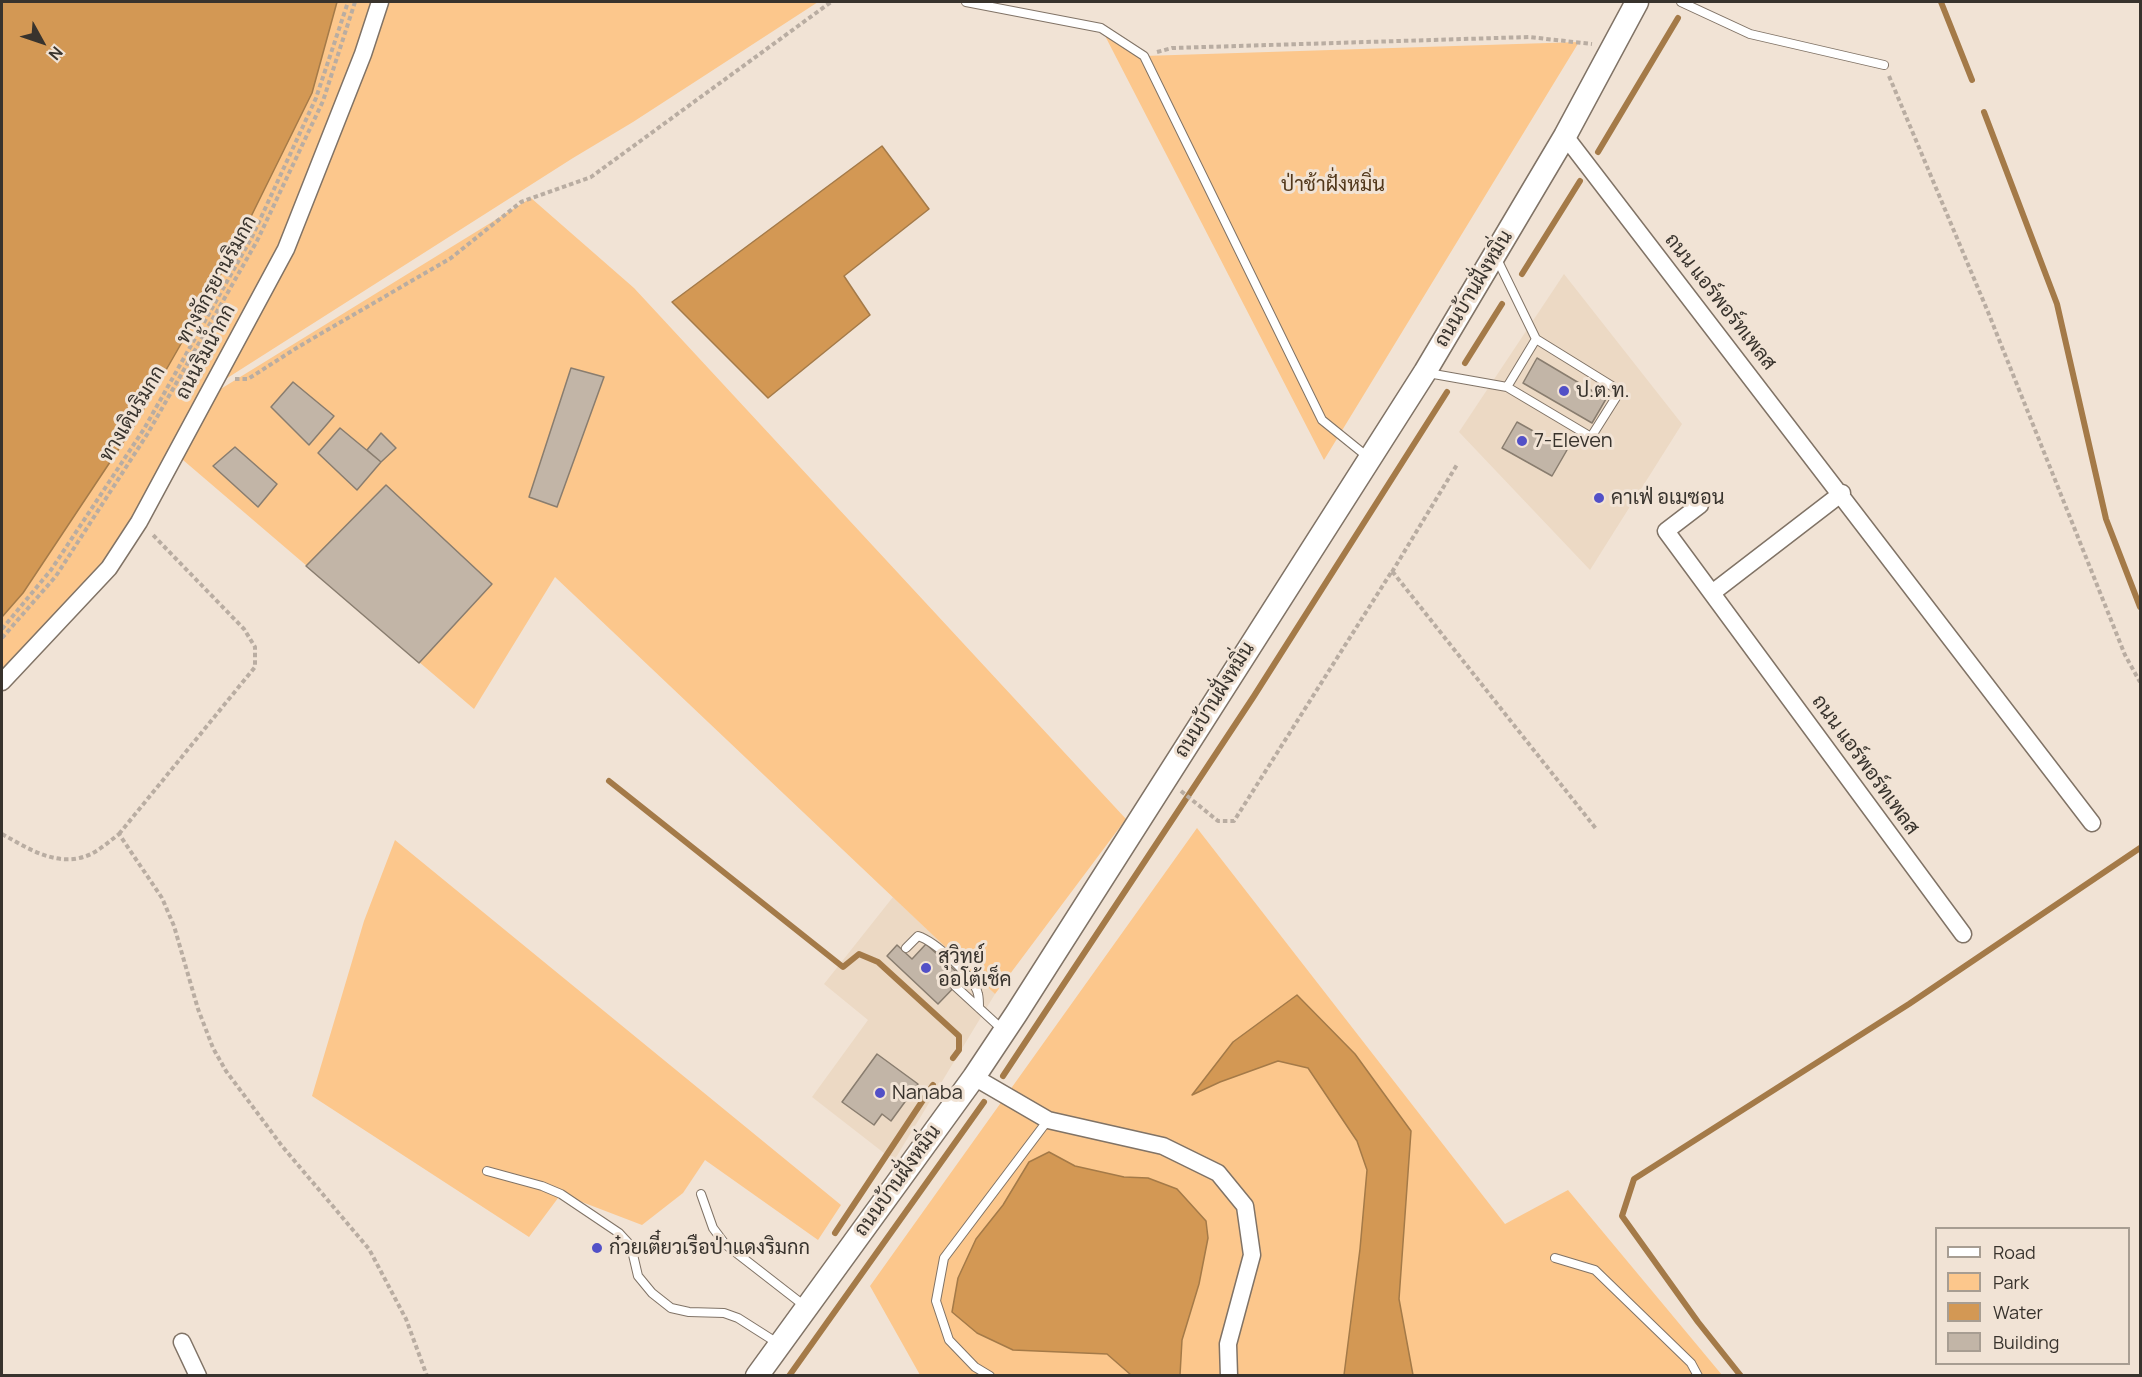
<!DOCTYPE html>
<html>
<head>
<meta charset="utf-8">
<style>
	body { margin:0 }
	#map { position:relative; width:2142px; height:1377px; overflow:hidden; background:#f1e3d5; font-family:Manrope,sans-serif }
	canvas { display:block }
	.frame { position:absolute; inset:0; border:3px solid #38332d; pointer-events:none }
	.legend { position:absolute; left:1935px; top:1227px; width:195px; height:138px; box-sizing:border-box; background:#f1e3d5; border:2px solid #a79d92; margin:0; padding:8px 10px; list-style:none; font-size:18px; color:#38332d }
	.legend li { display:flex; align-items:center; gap:12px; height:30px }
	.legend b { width:30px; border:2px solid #a79d92 }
	.north { position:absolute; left:12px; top:12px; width:60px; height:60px; -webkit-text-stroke:4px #f1e3d5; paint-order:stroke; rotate:130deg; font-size:16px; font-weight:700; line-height:24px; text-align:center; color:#38332d }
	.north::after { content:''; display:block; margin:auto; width:21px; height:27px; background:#38332d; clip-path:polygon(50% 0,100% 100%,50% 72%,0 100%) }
</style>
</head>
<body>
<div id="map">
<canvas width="2142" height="1377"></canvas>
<div class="frame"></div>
<ul class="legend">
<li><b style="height:8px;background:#fff"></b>Road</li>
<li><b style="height:16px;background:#fcc78c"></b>Park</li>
<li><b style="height:16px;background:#d39854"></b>Water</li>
<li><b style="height:16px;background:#c2b5a7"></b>Building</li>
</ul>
<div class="north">N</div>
</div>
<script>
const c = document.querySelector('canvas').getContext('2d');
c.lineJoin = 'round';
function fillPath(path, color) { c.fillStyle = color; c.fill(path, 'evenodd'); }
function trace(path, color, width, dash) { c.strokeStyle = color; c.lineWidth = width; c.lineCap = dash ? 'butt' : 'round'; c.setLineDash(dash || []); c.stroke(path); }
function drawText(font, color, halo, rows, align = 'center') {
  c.font = font + ' Manrope,Sarabun,sans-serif'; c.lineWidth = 6; c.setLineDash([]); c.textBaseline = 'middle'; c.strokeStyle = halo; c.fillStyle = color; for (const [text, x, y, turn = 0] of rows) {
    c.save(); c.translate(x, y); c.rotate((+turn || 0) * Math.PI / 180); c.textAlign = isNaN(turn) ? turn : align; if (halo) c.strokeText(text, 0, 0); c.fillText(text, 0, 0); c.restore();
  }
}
const built = new Path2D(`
	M1564 274 1682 424 1590 570 1459 432Z
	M893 897 995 994 895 1159 884 1153 812 1097 868 1020 824 984Z`);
const green = new Path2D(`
	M337 2H818L633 122 573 158 210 389 206 398 531 198 634 288 1126 819 995 994 555 577 474 709 176 454 109 568 2 682V617L23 593 134 426 312 93Z
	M1101 28 1144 56 1579 42 1324 460Z
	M1197 828 1505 1224 1568 1190 1722 1375H920L870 1286Z
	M395 840 841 1205 818 1240 705 1160 683 1193 642 1225 561 1194 529 1237 312 1096 364 921Z`);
const water = new Path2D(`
	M2 2H337L312 93 233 253 134 426 23 593 2 617Z
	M882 146 929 209 844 276 870 315 768 398 672 302Z
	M1297 995 1355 1054 1411 1131 1399 1299 1413 1375H1344L1360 1249 1367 1170 1357 1141 1308 1068 1278 1061 1220 1082 1192 1095 1233 1042Z
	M1049 1152 1075 1166 1124 1177 1148 1178 1177 1189 1206 1221 1208 1238 1199 1284 1182 1340 1180 1375H1131L1107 1354 1013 1350 977 1333 952 1312 958 1278 976 1239 1003 1205 1029 1162Z`);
const stream = new Path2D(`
	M1941 2 1972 80
	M1984 112 2057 304 2106 519 2140 607
	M1598 152 1678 18
	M1522 274 1580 181
	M1465 363 1502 304
	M609 781 843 967 859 954 878 962 959 1036V1050L953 1058
	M1003 1076 1254 696 1447 392
	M835 1233 933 1085
	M789 1376 984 1102
	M1741 1376 1698 1322 1622 1216 1634 1179 1909 1004 2140 848`);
const building = new Path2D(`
	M1537 358 1606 399 1592 423 1523 383Z
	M571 368 604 377 557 507 529 497Z
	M293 382 334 416 309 445 271 407Z
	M1517 422 1567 450 1552 476 1502 448Z
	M340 428 381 462 357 490 318 453Z
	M381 433 396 448 381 462 367 450Z
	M235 447 277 484 258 507 213 466Z
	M386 485 492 584 419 663 306 566Z
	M926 944 963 978 938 1004 887 956 897 945 912 959Z
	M877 1054 918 1084 891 1121 882 1114 874 1125 842 1102Z`);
const path = new Path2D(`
	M1157 52 1172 48 1529 37 1592 44
	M1889 76 1988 312 2125 655 2140 682
	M235 379H248L298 347 451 258 521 202 591 177 831 2
	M1392 572 1458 463
	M2 629 51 570 144 429 252 237 316 98 348 2
	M2 638 56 576 148 433 257 241 323 101 355 2
	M1181 791 1218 821H1234L1392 571 1597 830
	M2 834C29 849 59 869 91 854 101 849 110 841 119 834L162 898 174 926 198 1009 213 1048 226 1071 282 1146 369 1249 406 1319 427 1376
	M119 834 255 667V647L244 629 152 534`);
const lane = new Path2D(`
	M966 2 1101 28 1144 56 1322 420 1369 458
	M1681 2 1750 34 1884 65
	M1428 373 1507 387 1591 437 1620 391 1536 339 1496 257
	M1507 387 1536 339
	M906 948 918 936C934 941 974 976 978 994 979 998 979 1004 979 1008
	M955 986 1004 1031
	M487 1171 542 1186 561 1194 619 1233 631 1246 638 1276 652 1293 671 1308 689 1312 724 1313 738 1318 779 1344
	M701 1194 713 1228 725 1244 806 1307
	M1555 1258 1595 1270 1691 1363 1698 1376
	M990 1376 975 1367 949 1340 936 1301 944 1258 1048 1120`);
const street = new Path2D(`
	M1565 136 2092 823
	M1700 505 1666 531 1963 934
	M1712 593 1842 493
	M2 682 109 568 139 522 286 249 363 54 380 2
	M974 1077 1048 1120 1163 1146 1218 1173 1245 1206 1252 1255 1228 1344 1229 1376
	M182 1342 198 1376`);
const secondary = new Path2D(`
	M757 1376 974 1077 1016 1014 1425 372 1565 136 1637 2`);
const markers = [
	[1564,391,6,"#5250c7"],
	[1522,441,6,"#5250c7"],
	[1599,498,6,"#5250c7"],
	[926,968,6,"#5250c7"],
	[880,1093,6,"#5250c7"],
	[597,1248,6,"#5250c7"]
];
const parkNames = [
	["ป่าช้าฝั่งหมิ่น",1333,185]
];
const streetNames = [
	["ทางจักรยานริมกก",217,280,-61],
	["ถนนบ้านฝั่งหมิ่น",1474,289,-59],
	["ถนน แอร์พอร์ทเพลส",1720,302,52],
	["ถนนริมน้ำกก",206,352,-62],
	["ทางเดินริมกก",133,414,-59],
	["ถนนบ้านฝั่งหมิ่น",1215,700,-58],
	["ถนน แอร์พอร์ทเพลส",1865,765,54],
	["ถนนบ้านฝั่งหมิ่น",898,1181,-54]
];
const poiNames = [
	["ป.ต.ท.",1576,391],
	["7-Eleven",1534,441],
	["คาเฟ่ อเมซอน",1611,498],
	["สุวิทย์",938,957],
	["ออโต้เช็ค",938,980],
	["Nanaba",892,1093],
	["ก๋วยเตี๋ยวเรือป่าแดงริมกก",609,1248]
];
fillPath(built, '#ecd9c4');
fillPath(green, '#fcc78c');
fillPath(water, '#d39854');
trace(water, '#a47a48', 1.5);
trace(stream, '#a47a48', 6);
fillPath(building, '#c2b5a7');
trace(building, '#897d6f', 1.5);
trace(lane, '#807366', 10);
trace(street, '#807366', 19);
trace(secondary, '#807366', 25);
trace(path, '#b9ada2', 4, [4.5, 3]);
trace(lane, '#fff', 8);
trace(street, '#fff', 16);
trace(secondary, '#fff', 22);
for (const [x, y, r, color] of markers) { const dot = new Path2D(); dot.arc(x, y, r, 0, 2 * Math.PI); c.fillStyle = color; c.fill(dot); trace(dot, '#f1e3d5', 2); }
drawText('20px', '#52381b', '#f1e3d5', parkNames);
drawText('20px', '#38332d', '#f1e3d5', streetNames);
drawText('20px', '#38332d', '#f1e3d5', poiNames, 'left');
</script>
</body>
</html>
